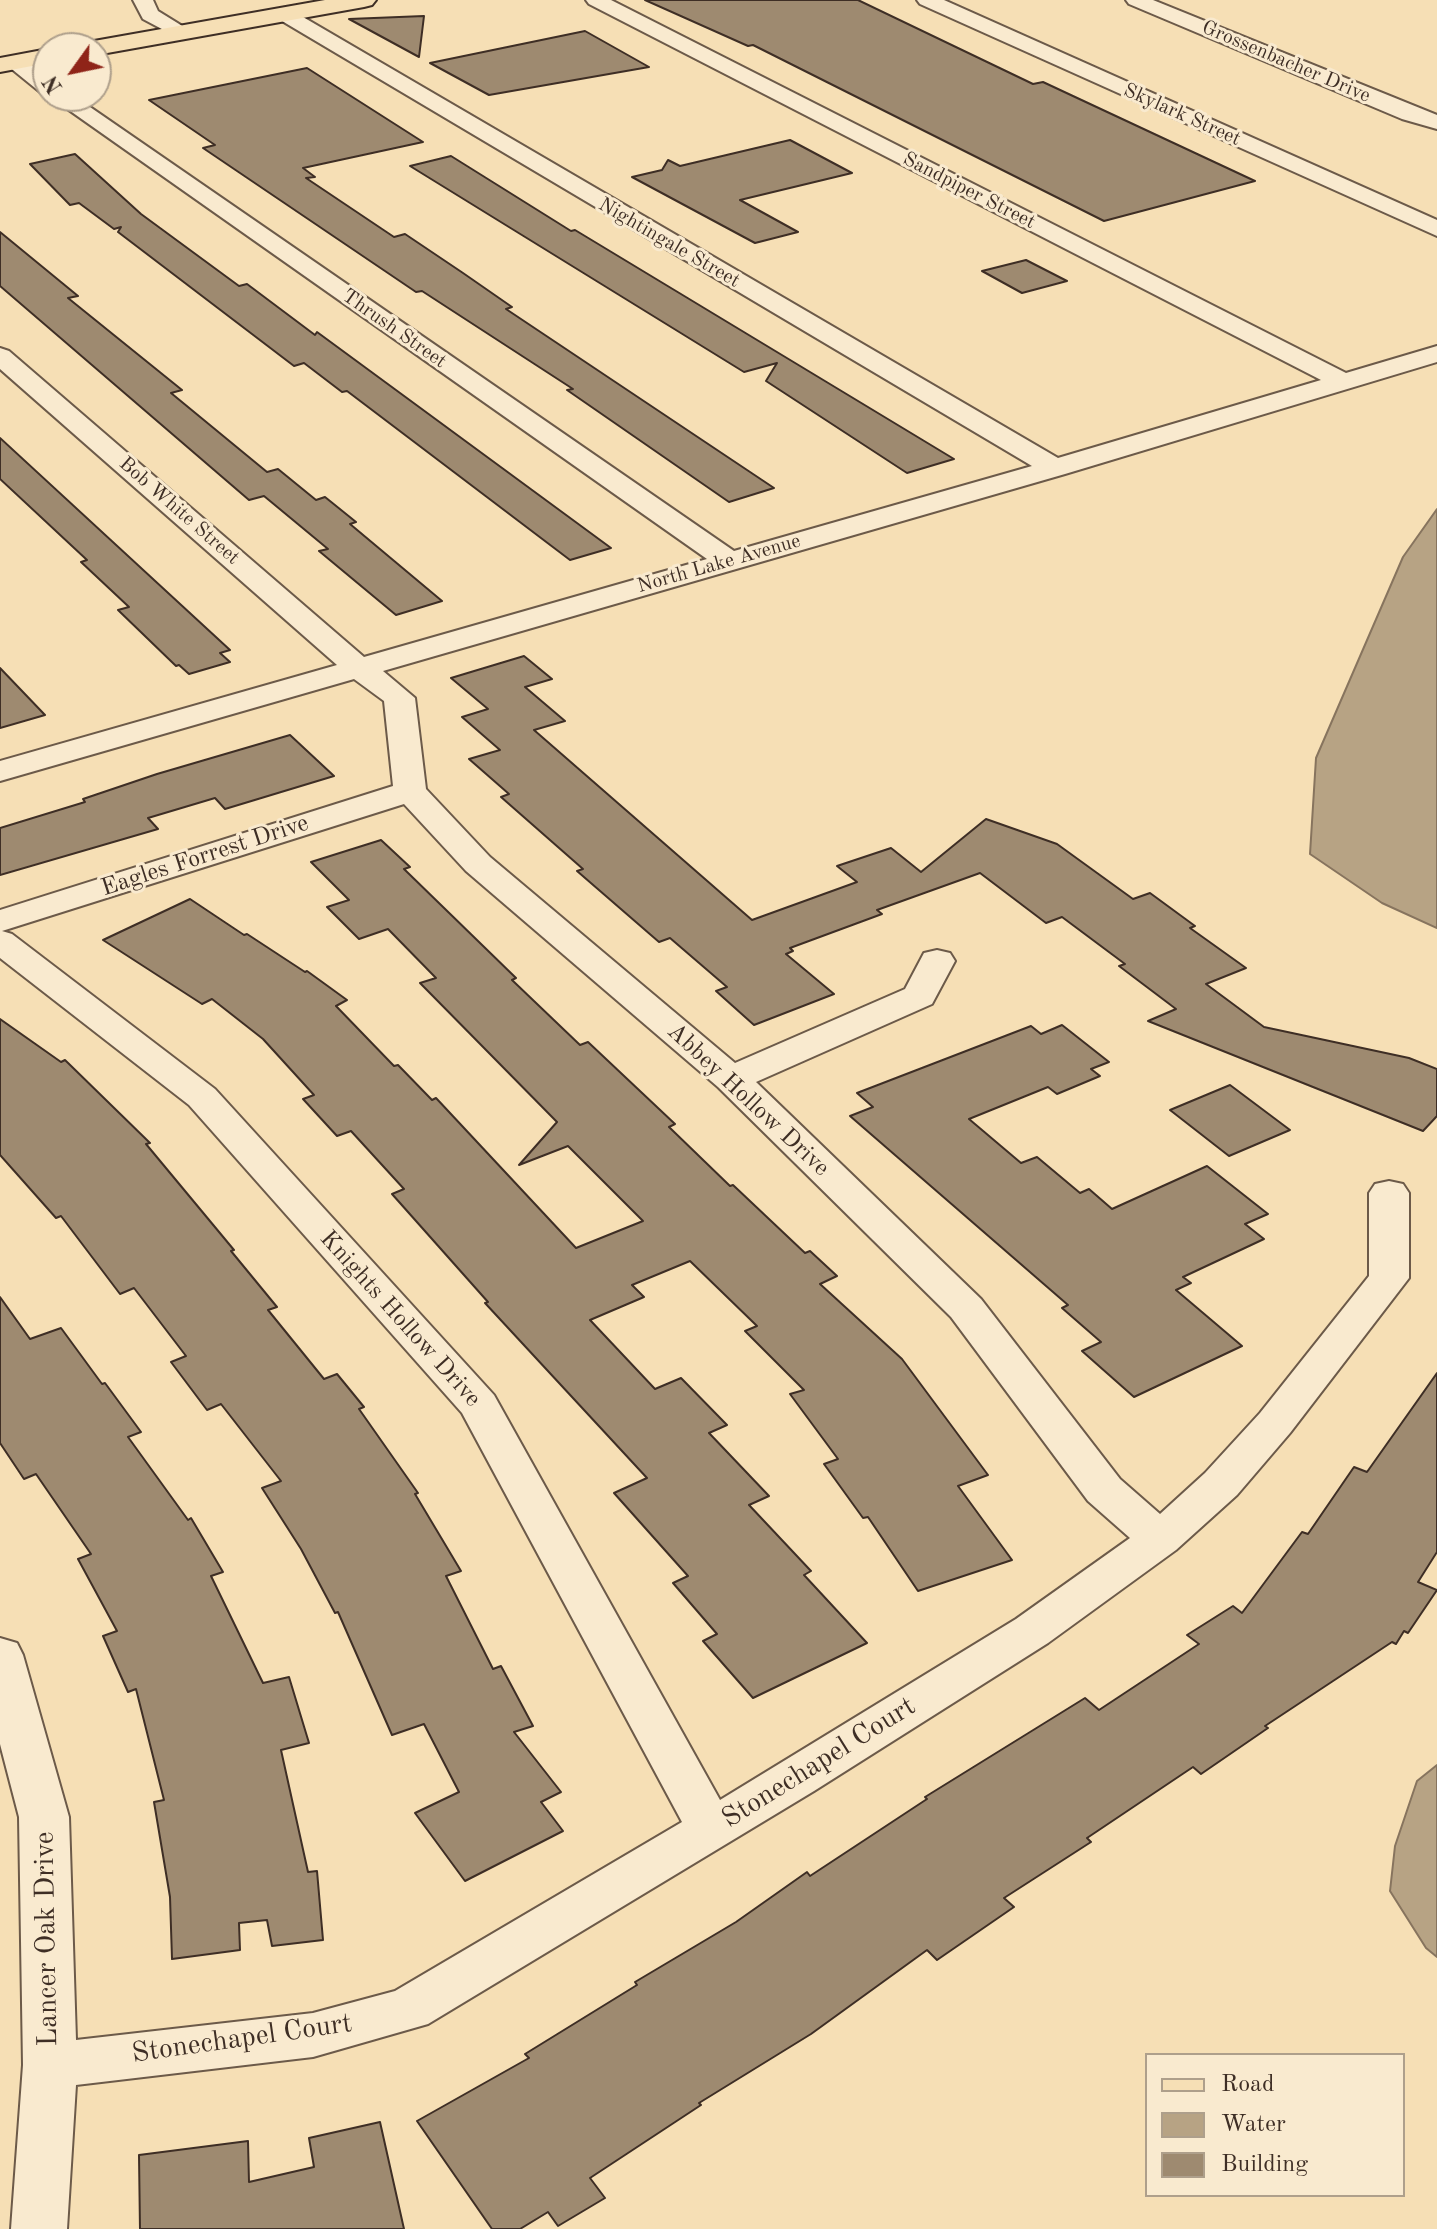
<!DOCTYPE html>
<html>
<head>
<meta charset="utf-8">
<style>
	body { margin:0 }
	#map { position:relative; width:1437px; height:2229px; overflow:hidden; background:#f6dfb5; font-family:"Old Standard TT",serif }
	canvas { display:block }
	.legend { position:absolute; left:1145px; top:2053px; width:260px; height:144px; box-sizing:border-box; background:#f9eacf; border:2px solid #ae9f8b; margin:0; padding:10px 14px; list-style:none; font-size:24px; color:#3e2e25 }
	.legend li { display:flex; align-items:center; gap:16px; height:40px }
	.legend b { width:40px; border:2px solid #ae9f8b }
	.north { position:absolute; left:32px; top:32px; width:80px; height:80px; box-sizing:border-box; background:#f9eacf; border:2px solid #ae9f8b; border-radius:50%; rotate:237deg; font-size:22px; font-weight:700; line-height:32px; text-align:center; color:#3e2e25 }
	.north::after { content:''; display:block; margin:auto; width:28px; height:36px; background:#8f2418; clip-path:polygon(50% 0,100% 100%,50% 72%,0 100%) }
</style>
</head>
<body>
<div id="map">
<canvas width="1437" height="2229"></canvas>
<ul class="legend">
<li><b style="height:10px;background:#f6dfb5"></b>Road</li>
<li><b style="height:22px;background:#b7a384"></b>Water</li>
<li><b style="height:22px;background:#9e8a70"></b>Building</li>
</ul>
<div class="north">N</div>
</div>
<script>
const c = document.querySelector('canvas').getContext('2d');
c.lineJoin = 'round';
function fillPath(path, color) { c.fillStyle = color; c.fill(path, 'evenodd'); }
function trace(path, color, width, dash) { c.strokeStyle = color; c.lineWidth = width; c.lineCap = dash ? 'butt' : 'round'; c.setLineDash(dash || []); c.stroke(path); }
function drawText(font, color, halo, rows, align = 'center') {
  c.font = font + ' "Old Standard TT",serif'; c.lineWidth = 6; c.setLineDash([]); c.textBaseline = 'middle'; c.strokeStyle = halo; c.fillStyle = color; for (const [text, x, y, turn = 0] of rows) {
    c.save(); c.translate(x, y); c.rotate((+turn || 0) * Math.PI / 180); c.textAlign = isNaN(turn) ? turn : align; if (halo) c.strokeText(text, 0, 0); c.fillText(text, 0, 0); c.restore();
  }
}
const water = new Path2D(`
	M1437 509V928L1382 903 1310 854 1316 758 1403 557Z
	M1437 1765V1957L1426 1948 1390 1891 1395 1846 1417 1781Z`);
const building = new Path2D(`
	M645 0H858L1033 84 1043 82 1255 181 1104 221 753 45 748 46Z
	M424 16 419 57 349 19Z
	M585 31 649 67 489 95 430 63Z
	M307 68 423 142 303 168 315 177 306 178 394 237 405 234 463 273 512 307 506 309 774 488 729 502 567 390 573 389 422 291 416 292 203 148 215 145 149 100Z
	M790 140 852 173 740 200 798 232 755 243 632 177 662 170 668 160 680 166Z
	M75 154 141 214 239 286 247 284 315 335 317 332 611 548 570 560 347 391 342 392 304 363 294 366 118 232 121 227 114 229 79 203 70 205 30 164Z
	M451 156 571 231 575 230 954 459 907 473 766 381 777 363 744 372 410 166Z
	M0 232 78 296 68 298 182 390 171 393 267 472 278 469 316 500 325 497 356 522 350 524 442 601 396 615 319 551 328 549 264 496 249 500 0 286Z
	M1026 260 1067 281 1022 293 982 271Z
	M0 438 230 650 220 653 230 662 189 674 179 665 176 666 118 610 129 607 81 562 87 560 0 479Z
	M524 656 552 679 525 687 565 721 534 730 752 920 857 882 837 866 891 848 921 872 986 819 1057 844 1133 899 1150 893 1195 926 1190 928 1246 968 1206 984 1264 1027 1409 1058 1437 1069V1116L1423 1131 1148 1021 1176 1009 1119 966 1125 964 1062 917 1046 923 980 873 877 910 882 914 790 948 793 951 786 954 834 994 754 1025 716 991 727 987 670 938 659 942 577 871 583 869 501 797 509 794 469 759 500 750 462 717 488 709 451 678Z
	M0 668 45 715 0 728Z
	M290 735 334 776 225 809 215 798 148 818 158 829 0 875V828L85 802 83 799 157 774Z
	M381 840 410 867 404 869 516 978 512 980 580 1045 588 1042 675 1124 669 1127 730 1186 733 1185 805 1253 810 1251 837 1276 820 1284 902 1359 988 1475 958 1486 1012 1560 918 1591 868 1517 863 1518 824 1464 838 1459 790 1394 804 1390 745 1331 757 1326 690 1261 632 1285 644 1297 590 1320 655 1389 681 1378 727 1425 709 1433 769 1496 749 1505 811 1571 804 1575 867 1643 753 1698 703 1641 717 1634 673 1583 688 1576 614 1493 647 1478 485 1303 488 1302 392 1194 404 1189 351 1131 337 1136 303 1099 314 1095 263 1039 212 999 202 1004 103 940 190 899 244 935 247 934 305 972 307 971 347 1000 336 1006 394 1066 398 1065 432 1100 436 1098 576 1248 643 1221 568 1146 519 1165 557 1122 420 983 436 978 388 929 359 939 327 907 349 900 311 862Z
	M0 1019 61 1062 65 1060 150 1143 146 1144 234 1250 231 1251 277 1307 268 1310 324 1379 337 1374 364 1407 359 1409 418 1493 415 1494 461 1571 446 1576 493 1669 501 1666 533 1726 514 1732 561 1792 541 1802 563 1831 465 1881 415 1813 459 1792 424 1724 392 1735 338 1612 335 1613 301 1549 262 1488 281 1481 221 1404 207 1410 171 1362 186 1356 134 1288 120 1294 61 1216 56 1218 0 1155Z
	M1062 1025 1109 1062 1091 1069 1100 1076 1057 1094 1048 1087 969 1119 1021 1163 1037 1157 1080 1193 1089 1189 1112 1209 1207 1166 1268 1214 1245 1224 1264 1239 1183 1277 1191 1283 1176 1290 1242 1346 1134 1397 1082 1351 1101 1342 1062 1308 1068 1305 850 1116 873 1107 857 1093 1031 1026 1041 1034Z
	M1230 1085 1290 1130 1229 1156 1170 1110Z
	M0 1297 30 1339 61 1328 102 1384 105 1383 141 1432 128 1437 188 1520 191 1518 223 1572 211 1576 263 1683 289 1677 309 1743 281 1750 308 1872 317 1871 323 1940 272 1946 267 1920 239 1923 240 1950 172 1959 170 1897 154 1802 164 1800 136 1689 128 1692 103 1636 117 1631 78 1559 91 1554 36 1474 24 1479 0 1443Z
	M1437 1373V1552L1418 1582 1437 1590 1408 1633 1404 1631 1396 1644 1392 1642 1265 1726 1268 1728 1201 1774 1193 1767 1087 1838 1091 1842 1004 1898 1014 1907 937 1960 927 1950 811 2034 699 2103 701 2105 590 2178 605 2198 558 2226 548 2212 520 2229H492L417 2121 529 2058 525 2054 637 1985 635 1982 736 1922 807 1872 810 1876 927 1799 925 1797 1085 1698 1099 1710 1199 1644 1187 1635 1233 1606 1242 1613 1302 1532 1308 1534 1354 1467 1367 1472Z
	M380 2122 404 2229H140L139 2155 248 2141 249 2182 314 2167 309 2138Z`);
const minor = new Path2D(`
	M133 0H153L158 11 192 32 189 36H175L143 19Z
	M586 0H611L1346 373 1437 346V362L1065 474 383 671 415 698 426 789 490 857 735 1063 905 989 924 953 937 950 950 953 955 961 932 1004 756 1082 981 1299 1120 1479 1160 1514 1205 1473 1260 1413 1369 1276V1193L1375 1184 1389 1181 1403 1184 1409 1193V1278L1290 1433 1237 1495 1176 1550 1048 1643 814 1791 428 2024 313 2057 76 2085 67 2229H11L23 2065 19 1817 0 1744V1638L17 1643 23 1655 69 1817 76 2040 313 2013 395 1991 682 1822 462 1413 189 1105 0 958V910L393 786 384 701 354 679 0 781V761L337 665 0 369V348L9 351 364 657 707 559 49 96H74L734 551 1032 466 277 18 274 14 277 10H291L1058 458 1321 380 589 4ZM404 804 466 871 718 1087 951 1317 1088 1501 1130 1538 1016 1619 720 1800 494 1395 215 1089 12 934 2 931Z
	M917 0H944L1437 220V236L920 4Z
	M1126 0H1153L1437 115V129L1402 119 1129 4Z
	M15 56 22 58 48 77V93L40 92 8 66 5 62Z`);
const major = new Path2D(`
	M325 0H376L372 5 364 7 96 55V48H82L86 43 94 41Z
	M48 49V63L0 72V58Z`);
const farStreetnames = [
	["Grossenbacher Drive",1286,62,23],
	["Skylark Street",1182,115,24],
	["Sandpiper Street",969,191,27],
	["Nightingale Street",669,243,30],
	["Thrush Street",394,329,35],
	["Bob White Street",179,511,41],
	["North Lake Avenue",719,564,-16]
];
const streetNames = [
	["Eagles Forrest Drive",205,856,-18],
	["Abbey Hollow Drive",748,1100,43],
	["Knights Hollow Drive",400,1319,48]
];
const nearStreetnames = [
	["Stonechapel Court",819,1763,-32],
	["Lancer Oak Drive",47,1939,-91],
	["Stonechapel Court",242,2039,-8]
];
fillPath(water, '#b7a384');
trace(water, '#87745e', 2);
fillPath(building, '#9e8a70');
trace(building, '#3e2e25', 2);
trace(minor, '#6c5a49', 4);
trace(major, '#3e2e25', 4);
fillPath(minor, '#f9eacf');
fillPath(major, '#f6dfb5');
drawText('20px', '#3e2e25', '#f9eacf', farStreetnames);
drawText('24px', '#3e2e25', '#f9eacf', streetNames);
drawText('28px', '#3e2e25', '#f9eacf', nearStreetnames);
</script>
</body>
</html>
